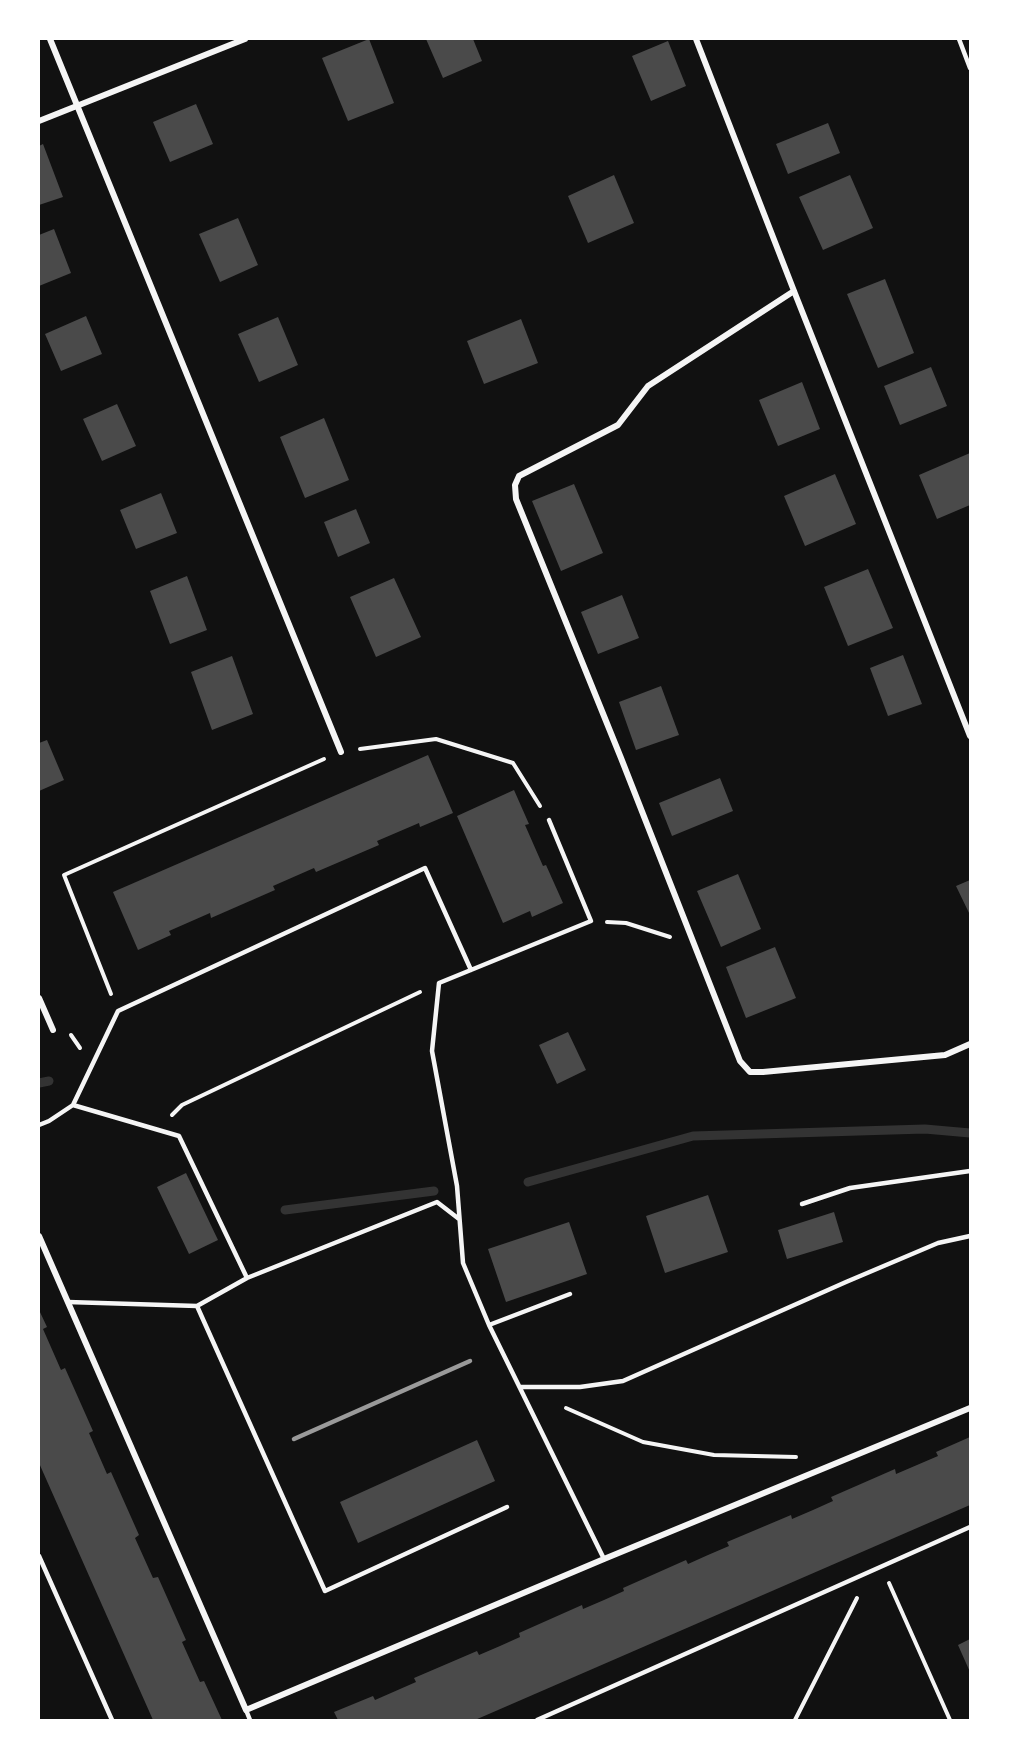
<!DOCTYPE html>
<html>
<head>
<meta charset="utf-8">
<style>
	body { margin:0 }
	#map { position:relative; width:1009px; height:1759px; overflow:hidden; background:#111; font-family:Georgia,serif }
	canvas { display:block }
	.frame { position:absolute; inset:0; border:40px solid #fff; pointer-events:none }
</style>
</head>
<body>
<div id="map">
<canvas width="1009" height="1759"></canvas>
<div class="frame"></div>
</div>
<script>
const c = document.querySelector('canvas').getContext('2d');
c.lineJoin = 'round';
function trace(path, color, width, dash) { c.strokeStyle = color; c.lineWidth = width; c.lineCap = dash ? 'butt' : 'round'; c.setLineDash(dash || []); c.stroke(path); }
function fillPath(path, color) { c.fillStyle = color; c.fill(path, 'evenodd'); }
const stream = new Path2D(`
	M39 1083 49 1081
	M528 1182 693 1136 925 1129 970 1133
	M285 1210 434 1191`);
const building = new Path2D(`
	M369 39 394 103 348 121 322 58Z
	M426 39H473L482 61 443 78Z
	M668 41 686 86 651 101 632 56Z
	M196 104 213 144 170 162 153 122Z
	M828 123 840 153 788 174 776 144Z
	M43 144 63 197 39 205V146Z
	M614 175 634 223 588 243 568 196Z
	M850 175 873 228 823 250 799 197Z
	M238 218 258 265 220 282 199 234Z
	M54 229 71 273 39 286V235Z
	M885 279 914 353 878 368 847 294Z
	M86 316 102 354 61 371 45 334Z
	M278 317 298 365 259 382 238 334Z
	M521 319 538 363 484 384 467 341Z
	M931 367 947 406 900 425 884 386Z
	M802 382 820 429 778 446 759 400Z
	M117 404 136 446 102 461 83 419Z
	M324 418 349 480 305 498 280 437Z
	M970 453V505L937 519 919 475Z
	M835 474 856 524 805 546 784 496Z
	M574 484 603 553 561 571 532 501Z
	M161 493 177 533 136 549 120 510Z
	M356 509 370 543 338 557 324 522Z
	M868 569 893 628 848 646 824 587Z
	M187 576 207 630 170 644 150 591Z
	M394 578 421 637 376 657 350 597Z
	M622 595 639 638 598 654 581 612Z
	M903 655 922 704 888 716 870 668Z
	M232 656 253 714 212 730 191 672Z
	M661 686 679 735 636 750 619 702Z
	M47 740 64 780 39 791V743Z
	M428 755 453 813 420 827 419 823 377 841 379 845 316 872 314 868 273 886 275 890 211 918 210 913 169 931 171 935 138 950 113 892Z
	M720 778 733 811 672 836 659 803Z
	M514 790 529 824 525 825 543 866 546 865 563 903 532 917 530 911 503 923 457 816Z
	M738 874 761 929 721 947 697 891Z
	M970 880V915L956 886Z
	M775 947 796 998 746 1018 726 967Z
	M568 1032 586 1070 557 1084 539 1045Z
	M186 1173 218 1240 189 1254 157 1187Z
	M708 1195 728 1252 665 1273 646 1216Z
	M834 1212 843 1242 787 1259 778 1230Z
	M569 1222 587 1274 506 1302 488 1249Z
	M39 1310 47 1327 43 1329 61 1370 65 1368 93 1431 89 1433 107 1474 111 1472 139 1535 135 1538 153 1578 158 1577 186 1640 182 1642 200 1682 204 1681 222 1720H153L39 1463Z
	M970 1437V1505L475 1720H338L334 1712 373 1696 375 1700 416 1682 414 1678 477 1651 479 1655 500 1646 520 1637 519 1633 582 1605 583 1609 604 1600 624 1591 623 1588 686 1560 688 1564 708 1555 729 1546 727 1542 791 1515 792 1519 813 1510 833 1501 831 1497 895 1469 896 1474 938 1456 936 1452Z
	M477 1440 495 1481 358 1543 340 1502Z
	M970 1639V1672L958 1645Z`);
const path = new Path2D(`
	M360 749 436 739 513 763 540 806
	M607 922 626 923 670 937
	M111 994 64 875 324 759
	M71 1035 80 1048
	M172 1115 182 1105 420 992
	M566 1408 643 1442 714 1455 796 1457
	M889 1583 950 1720
	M795 1720 857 1598`);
const service = new Path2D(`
	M959 39 970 68
	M549 820 591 921 439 983 432 1051 457 1186 463 1263 489 1325 604 1559
	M73 1105 179 1136 247 1278 197 1306 325 1591 507 1507
	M39 1125 49 1121 73 1105 118 1011 425 868 471 970
	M802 1204 850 1188 970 1171
	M247 1278 437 1202 459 1219
	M68 1302 197 1306
	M489 1325 570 1294
	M520 1387H580L623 1381 846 1282 938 1243 970 1236
	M39 1556 112 1720
	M246 1710 250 1720
	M537 1720 970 1527`);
const minor = new Path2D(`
	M50 39 341 752
	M696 39 794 291 970 736
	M39 121 245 39
	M794 291 648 386 618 425 519 476 515 485 516 499 621 758 740 1061 750 1072H763L945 1055 970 1044
	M39 998 53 1030
	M39 1236 246 1710 604 1559 970 1408`);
const rail = new Path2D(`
	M294 1439 470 1361`);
trace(stream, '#333', 9);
fillPath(building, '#4a4a4a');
trace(path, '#f5f5f5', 4);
trace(service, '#f5f5f5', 4.5);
trace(minor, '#f5f5f5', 6);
trace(rail, '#9a9a9a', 4.5);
</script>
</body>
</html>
